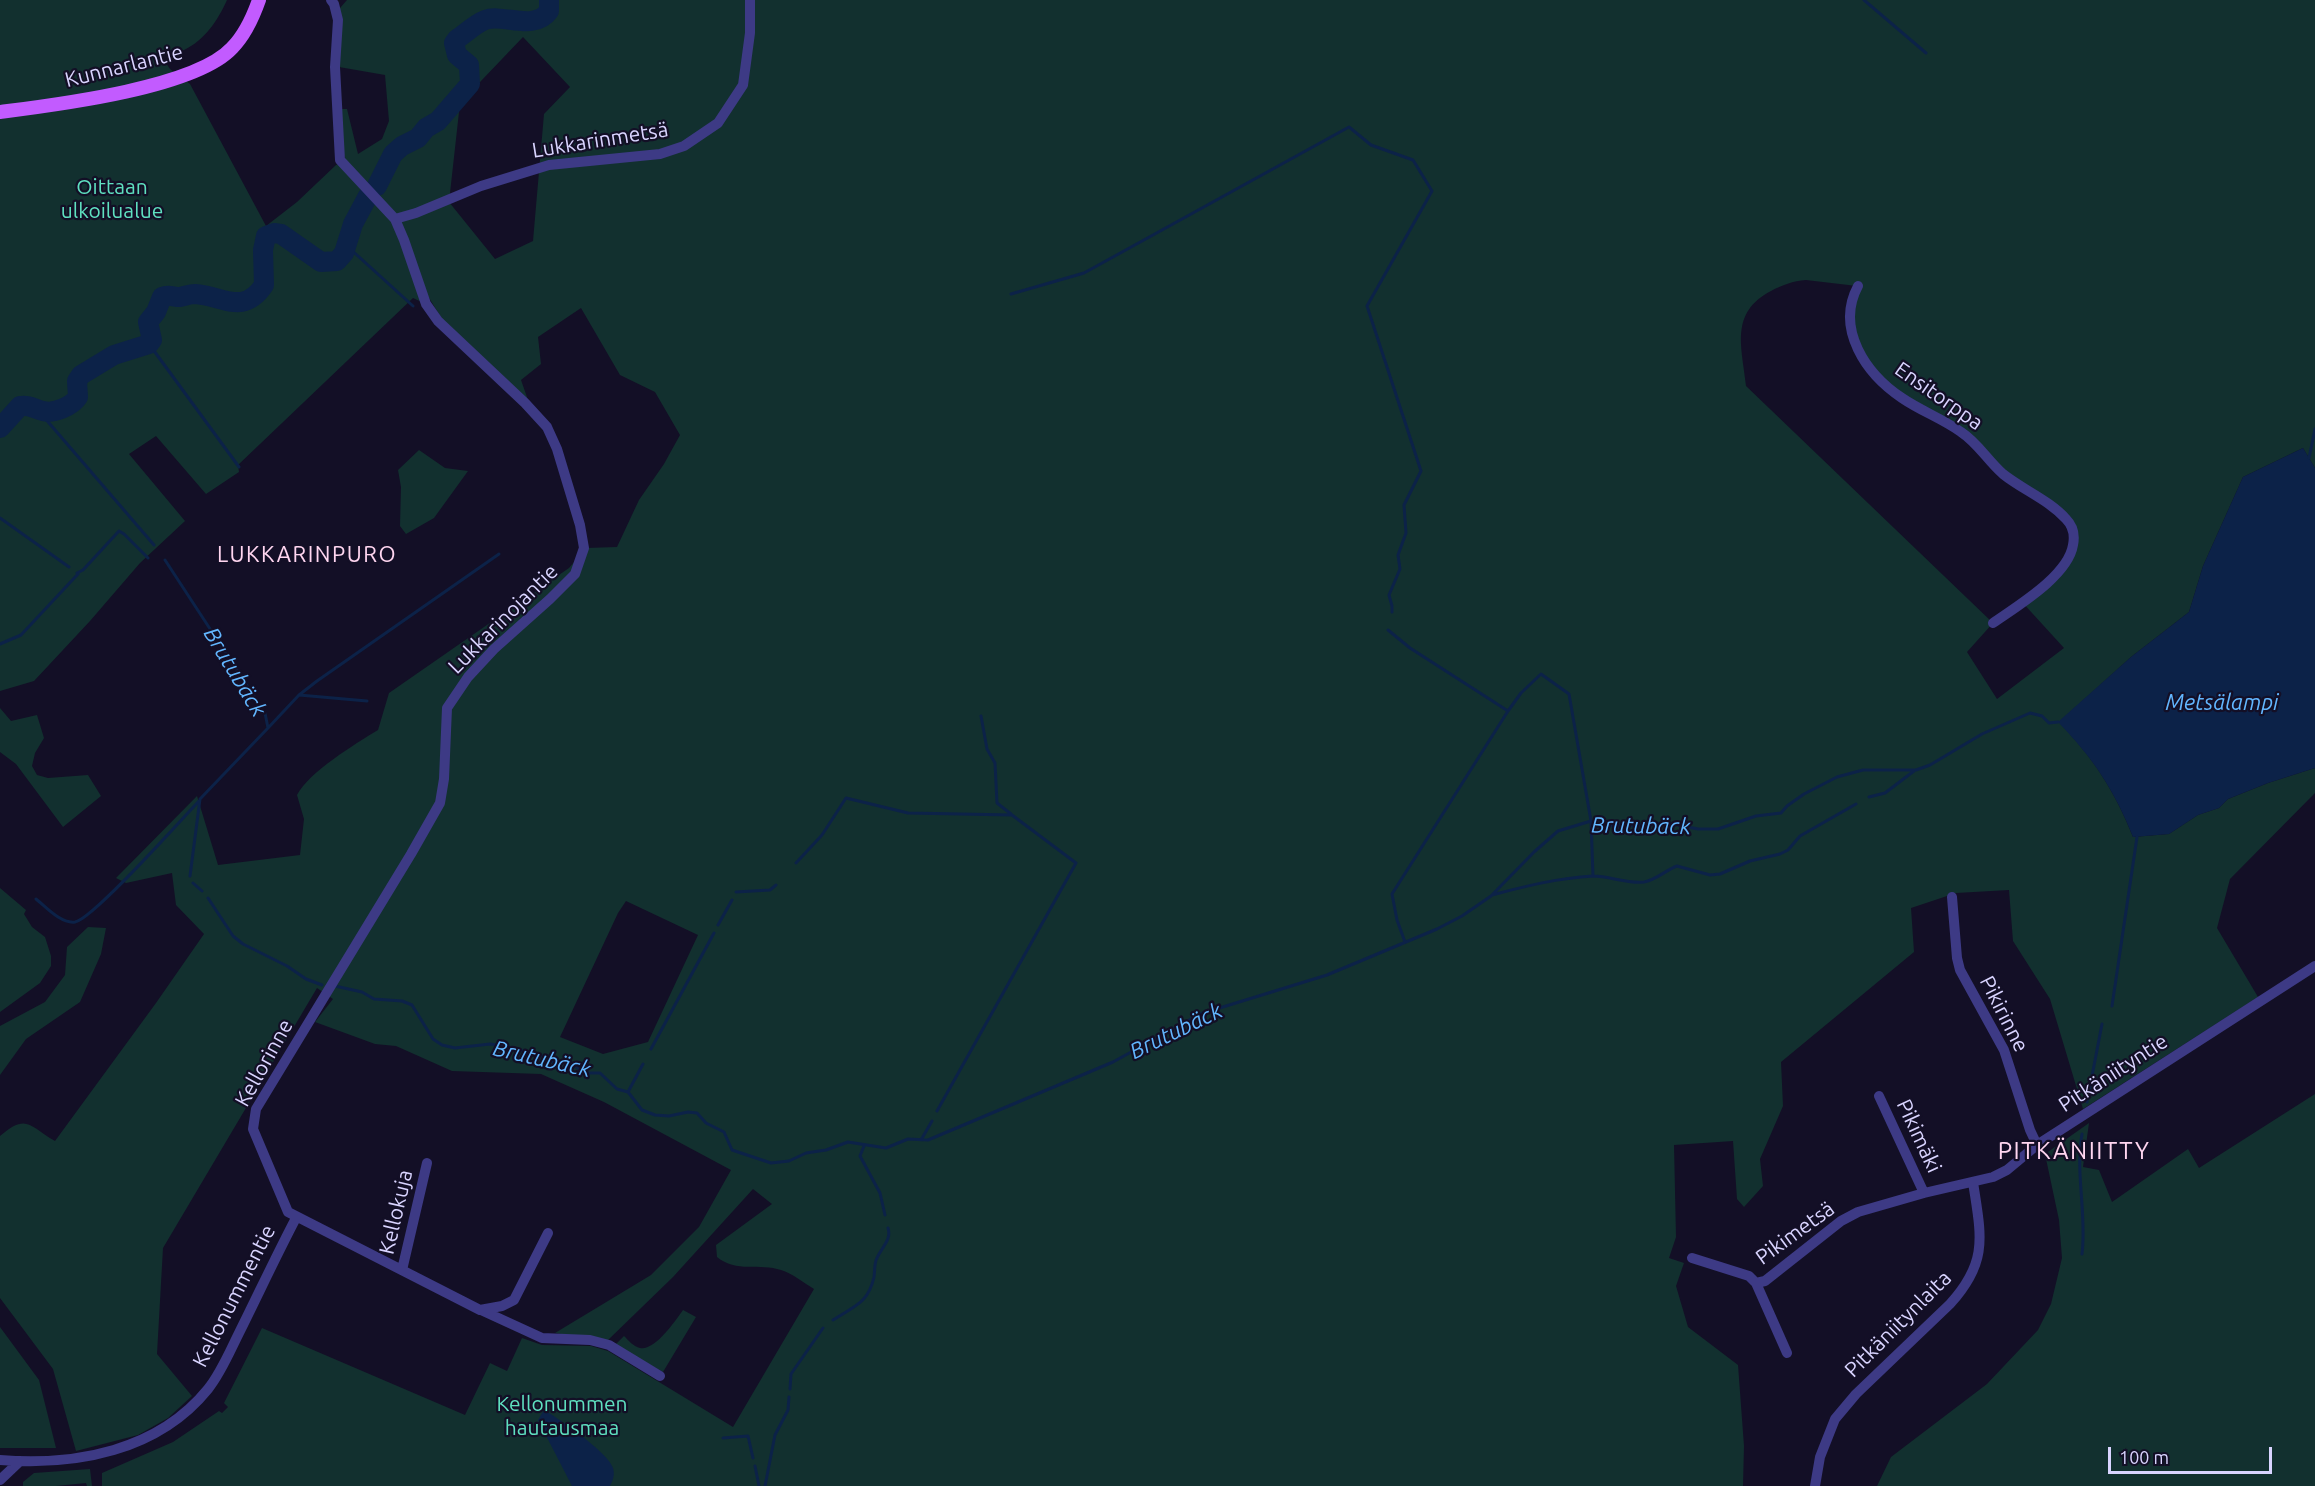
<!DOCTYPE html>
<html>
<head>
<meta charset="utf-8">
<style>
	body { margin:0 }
	#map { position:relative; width:2315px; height:1486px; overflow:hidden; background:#130f26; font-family:Ubuntu,sans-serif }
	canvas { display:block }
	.scale { position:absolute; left:2108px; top:1447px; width:164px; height:27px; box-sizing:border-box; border:3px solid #d9d4ff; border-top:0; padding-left:8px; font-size:18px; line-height:21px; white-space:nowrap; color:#d9d4ff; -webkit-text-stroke:4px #130f26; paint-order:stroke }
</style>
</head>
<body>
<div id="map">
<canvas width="2315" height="1486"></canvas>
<div class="scale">100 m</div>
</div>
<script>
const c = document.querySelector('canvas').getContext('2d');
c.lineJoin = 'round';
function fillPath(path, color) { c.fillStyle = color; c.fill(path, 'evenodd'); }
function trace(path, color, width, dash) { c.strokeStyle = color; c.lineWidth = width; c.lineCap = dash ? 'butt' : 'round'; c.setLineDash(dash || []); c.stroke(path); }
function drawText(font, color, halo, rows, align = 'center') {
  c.font = font + ' Ubuntu,sans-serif'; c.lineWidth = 4.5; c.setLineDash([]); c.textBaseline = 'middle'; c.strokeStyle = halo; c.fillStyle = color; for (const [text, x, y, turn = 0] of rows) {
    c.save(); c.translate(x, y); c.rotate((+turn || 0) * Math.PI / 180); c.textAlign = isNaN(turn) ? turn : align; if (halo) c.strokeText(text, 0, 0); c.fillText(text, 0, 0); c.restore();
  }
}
const green = new Path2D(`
	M0 0H227C218 20 205 40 184 50 177 53 168 54 161 56L170 69 190 84 266 226 297 202 336 165 346 161 341 145 340 109H347L358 154 382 139 389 121 385 75 339 67 340 8 347 0H2315V468L2303 448 2243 477 2203 566 2189 612 2131 657 2059 722C2093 758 2115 791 2133 837L2169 834 2198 815 2219 808 2228 799 2268 783 2315 768V793L2230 879 2217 928 2258 997 2083 1109 2050 999 2013 941 2009 890 1956 893 1911 908 1914 952 1781 1062 1783 1106 1760 1159 1763 1186 1744 1207 1737 1199 1733 1141 1674 1145 1676 1237 1669 1258 1684 1263 1676 1286 1688 1327 1738 1365 1744 1446 1743 1486H102V1473L173 1442 219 1411 222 1413 228 1407 224 1403 262 1328 465 1415 490 1363 507 1371 522 1338 542 1345 591 1346 608 1351 733 1427 814 1289C804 1283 792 1273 781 1270 760 1263 736 1273 717 1257L716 1245 772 1204 753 1189 673 1277 607 1341 555 1333 651 1275 699 1227 731 1170 604 1102 541 1074 452 1071 396 1046 375 1044 315 1022 333 999 317 988 163 1248 157 1354 192 1396 168 1418 138 1435 76 1451 53 1369 0 1298V1136C27 1113 29 1126 55 1141L156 1003 204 934 176 905 172 873 126 883 116 878 197 796 218 865 300 855 304 819 297 795C309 772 355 744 378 730L389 693 569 568 586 548 617 547 639 500 664 464 680 435 655 392 620 375 581 308 538 337 541 364 521 380 528 400 442 319 420 283 426 304 413 298 238 465 239 472 206 494 156 436 129 454 185 521 140 563 90 621 34 681 0 691V430L18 408 0 428ZM523 37 570 87 544 114 533 241 495 259 449 202 460 103ZM1806 280 1857 286 1852 337 1888 387 1975 443 2073 531 2062 567 2022 602 2064 648 1997 699 1967 652 1993 623 1746 386C1742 347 1729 313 1771 291 1782 285 1793 281 1806 280ZM626 901 698 935 648 1042 603 1054 560 1037 618 913Z
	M419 450 445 468 468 471 434 518 406 534 400 526 401 487 398 470Z
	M0 708 11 721 37 715 44 738 35 753 32 766 37 775 48 778 88 775 101 796 63 827 16 764 0 752Z
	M0 888 26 910 24 914 32 927 45 937 51 956V966L40 983 0 1012Z
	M88 927 106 928 101 954 80 1002 26 1039 0 1075V1026L45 1002 65 975 67 947Z
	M2315 1094V1486H1877L1891 1457 1987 1384 2038 1330 2051 1304 2062 1258 2059 1220 2045 1154 2089 1123 2083 1167 2099 1170 2112 1202 2188 1149 2199 1168Z
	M683 1310 696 1317 663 1372 615 1345 624 1336C628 1340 634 1347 640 1348 655 1351 675 1321 683 1310Z
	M0 1327 39 1380 56 1448H0Z
	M90 1469 92 1486H87L86 1483 56 1486H23V1482L34 1473Z`);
const water = new Path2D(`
	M2303 448 2315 468V768L2268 783 2228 799 2219 808 2198 815 2169 834 2133 837C2115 791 2093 758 2058 722L2131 657 2189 612 2203 566 2243 477Z
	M544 1410C558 1418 609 1453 613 1468 615 1475 613 1480 610 1486H572L538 1420Z`);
const stream = new Path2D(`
	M1864 0 1926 53
	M347 246 413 306
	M1011 294 1084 273 1349 127 1371 145 1413 160 1432 191 1367 306 1421 471 1404 505 1406 533 1398 555 1400 569 1389 595 1392 606V612
	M149 344 239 467
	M37 409 154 545
	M2309 458 2315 429
	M0 518 69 567
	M165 560 265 713 268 728 200 799 190 876
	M77 573 83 570 119 531 124 534 148 558
	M1388 630 1410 648 1508 711 1392 894 1397 920 1405 942
	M0 644 21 635 78 574
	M299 695 317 681 499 554
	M1508 711 1521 693 1541 674 1569 694 1591 821 1593 876
	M981 716 987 749 995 763 997 803 1011 814
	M268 728 299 695 367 701
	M1869 797 1885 793 1914 771
	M796 863 822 835 846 798 908 813 1012 815 1076 863 937 1111
	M193 883 202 891
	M736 892 770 890 776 885
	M1492 895C1526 886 1558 878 1593 876 1610 876 1627 884 1644 882 1656 880 1666 870 1677 866L1710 875 1720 874 1750 861 1780 854 1788 850 1800 836 1856 804
	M208 898 233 936 243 944 287 966 306 979 322 985
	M36 899C46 907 61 924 75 922 93 919 181 820 199 801
	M718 925 732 900
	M335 986 362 992 374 999 402 1001 412 1005 433 1039 442 1045 455 1048 490 1044 503 1046 540 1055 555 1063H570L585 1073H600L617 1089 628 1092 642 1110 655 1115 669 1116 688 1112 697 1113 706 1123 724 1132 732 1150 771 1163 789 1161 806 1153 826 1150 848 1142 886 1148 908 1139 928 1140 1113 1062 1200 1014 1327 975 1437 929 1462 916 1491 896 1534 852 1558 831 1591 821 1602 825 1625 826 1667 823 1698 829H1718L1756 816 1781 813 1787 806 1804 794 1837 777 1863 770H1916L1930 765 1982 734 2030 713 2042 716 2049 723 2058 722
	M2112 1006 2137 837
	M651 1049 714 933
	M628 1092 643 1064
	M2087 1102 2102 1024
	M921 1140 932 1121
	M864 1146 860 1156 880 1193 885 1215
	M2082 1254C2087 1214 2075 1174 2082 1134
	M833 1320C854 1306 868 1304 874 1277 875 1271 874 1263 877 1258 881 1248 892 1240 888 1228
	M790 1389 791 1374 823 1328
	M723 1438 748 1436 753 1458
	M755 1466 759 1486
	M765 1486 775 1435 788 1410 789 1397`);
const river = new Path2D(`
	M377 186 393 154 402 146 418 138 426 128 438 121 470 84 469 65 457 55 454 43 457 39C466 33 475 24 485 20 503 13 534 32 549 11V0
	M0 428 20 406C29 404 34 409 43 411 54 414 72 406 78 397L77 381 81 375 114 355 149 344 152 340 148 322 156 312 162 297C169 294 173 297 180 297 185 296 190 294 195 294 224 296 243 316 264 285L263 250 266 236 274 233 281 234 321 262 337 261 344 253 353 224 368 196`);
const minor = new Path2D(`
	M331 0 334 4 338 20 335 67 340 160 395 219 404 240 426 304 438 321 525 403 547 427 557 449 580 525 584 548 575 574 550 599 494 649 468 677 447 708 444 779 440 803 411 854 256 1109 253 1129 288 1212 480 1310 502 1306 514 1300 548 1233
	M395 219 416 213 481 186 549 165 660 154 684 146 718 123 743 85 750 33V0
	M1858 286C1835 329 1866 374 1902 398 1921 411 1943 419 1961 432 1978 443 1988 461 2003 474 2023 490 2049 500 2066 519 2073 526 2075 535 2073 545 2068 576 2017 606 1993 623
	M1952 897 1957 958 1960 970 2004 1050 2030 1130 2037 1145
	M1879 1096 1924 1193
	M1692 1258 1749 1276 1756 1283
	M402 1270 427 1163
	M1756 1283 1765 1281 1841 1221 1858 1212 1924 1193 1993 1177 2007 1170 2037 1145 2315 966
	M1756 1283 1787 1353
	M481 1310 542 1338 590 1340 609 1345 660 1376
	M0 1460C76 1466 158 1451 208 1389 221 1373 230 1351 239 1333 258 1295 276 1256 296 1218
	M0 1480 20 1461
	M1815 1486 1820 1457 1835 1419 1856 1394 1950 1304C1989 1261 1981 1236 1973 1182`);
const major = new Path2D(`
	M0 112C55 105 195 88 232 48 245 35 253 17 259 0`);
const streetNames = [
	["Kunnarlantie",124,66,-14],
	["Lukkarinmetsä",600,140,-9],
	["Ensitorppa",1939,396,35],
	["Lukkarinojantie",503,619,-45],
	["Pikirinne",2004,1014,63],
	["Kellorinne",264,1063,-61],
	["Pitkäniityntie",2113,1073,-33],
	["Pikimäki",1919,1136,65],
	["Kellokuja",396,1212,-77],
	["Pikimetsä",1795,1233,-36],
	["Kellonummentie",234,1296,-63],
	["Pitkäniitynlaita",1898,1324,-45]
];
const parkNames = [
	["Oittaan",112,187],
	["ulkoilualue",112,211],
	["Kellonummen",562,1404],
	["hautausmaa",562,1428]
];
const neighbourhoodNames = [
	["LUKKARINPURO",307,555]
];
const waterNames = [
	["Brutubäck",235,672,59],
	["Metsälampi",2222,703],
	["Brutubäck",1641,826,1],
	["Brutubäck",1176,1031,-26],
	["Brutubäck",542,1059,13]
];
const quarterNames = [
	["PITKÄNIITTY",2074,1151]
];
fillPath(green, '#12302f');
fillPath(water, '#0c2248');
trace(stream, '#0c2248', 3);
trace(river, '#0c2248', 20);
trace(minor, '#3d3a85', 10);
trace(major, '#c25bff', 14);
drawText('21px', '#d9d4ff', '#130f26', streetNames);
drawText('21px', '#5fe0c0', '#130f26', parkNames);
c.letterSpacing = '1.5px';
drawText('22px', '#ffd6f0', '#130f26', neighbourhoodNames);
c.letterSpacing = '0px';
drawText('italic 22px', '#62b6ff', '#130f26', waterNames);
c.letterSpacing = '1.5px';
drawText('24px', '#ffd6f0', '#130f26', quarterNames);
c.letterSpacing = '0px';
</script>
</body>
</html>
